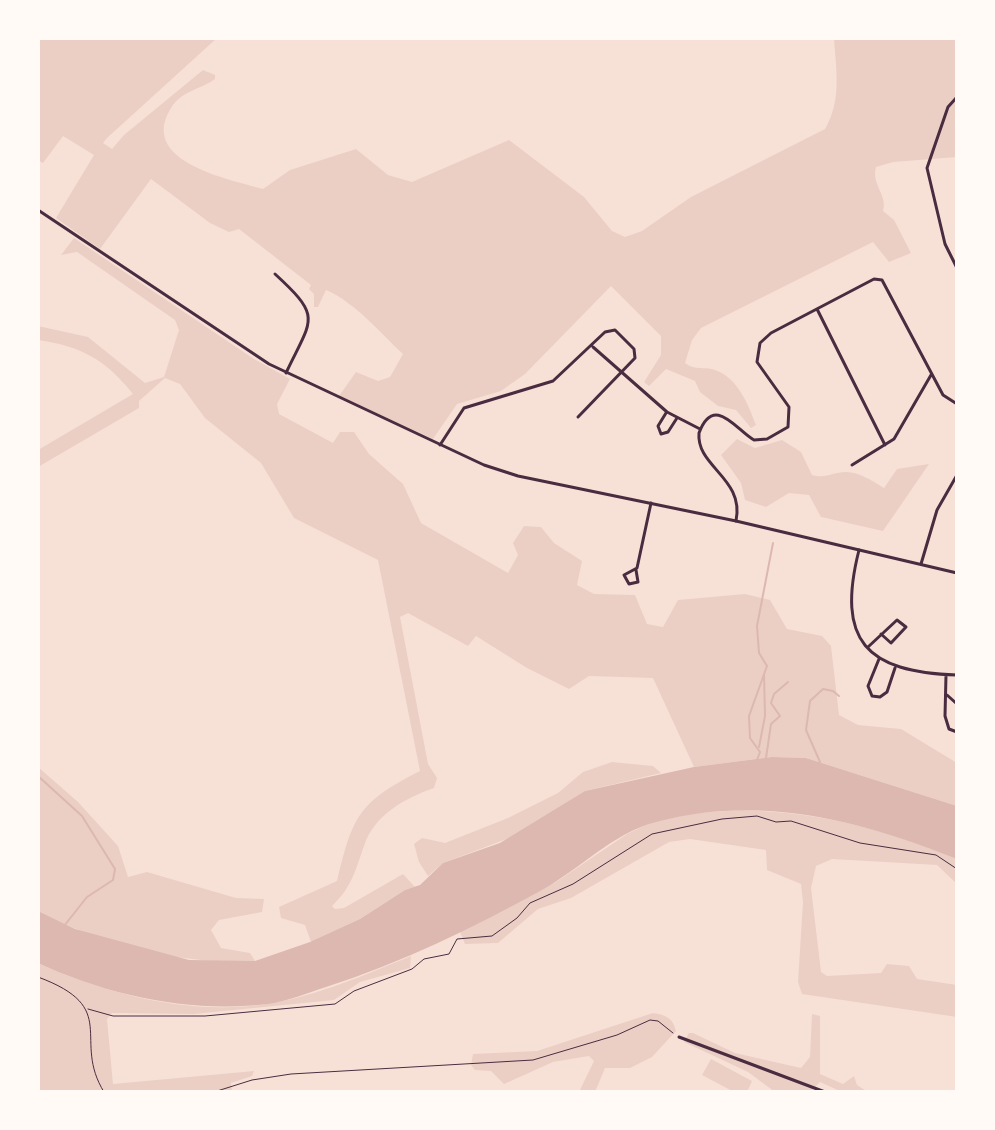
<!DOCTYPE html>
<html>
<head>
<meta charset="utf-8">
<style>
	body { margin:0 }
	#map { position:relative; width:995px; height:1130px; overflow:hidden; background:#f7e1d7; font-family:Overpass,sans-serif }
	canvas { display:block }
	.frame { position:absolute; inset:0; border:40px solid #fffaf5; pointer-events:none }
</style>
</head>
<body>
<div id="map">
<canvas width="995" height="1130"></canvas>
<div class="frame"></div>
</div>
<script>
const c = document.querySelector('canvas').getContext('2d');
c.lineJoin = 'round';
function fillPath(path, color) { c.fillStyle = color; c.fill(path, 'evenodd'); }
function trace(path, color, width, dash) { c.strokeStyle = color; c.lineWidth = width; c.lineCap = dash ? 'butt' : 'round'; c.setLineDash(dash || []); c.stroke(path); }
const green = new Path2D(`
	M38 38H217L107 138 103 143 112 149 124 135 203 70 215 75V79C203 88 183 91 173 105 134 161 228 179 263 189L290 170 356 149 388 175 412 182 509 140 584 197 612 231 625 237 642 231 691 197 825 129C842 100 836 70 834 38H951L957 41V157L893 162 876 167C871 184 888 196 883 211L894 220 911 253 889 262 873 242 701 328 692 340 685 363C696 371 704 366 715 370 738 378 748 404 756 425L751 428 736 410 718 406 700 392 695 381 666 369 649 386 644 382 661 355V336L611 286 525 374 501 391 457 404 433 439 339 396 356 372 378 381 390 377 403 354C379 332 356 303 326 290L318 307H314V294L309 289 311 285 239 229 229 232 210 223 151 179 100 249 56 218 94 155 63 136 43 163 38 160Z
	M74 238 254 359 290 379 277 404 279 414 333 443 340 432H354L369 454 403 484 421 523 508 573 518 555 513 543 524 526 541 527 554 543 582 561 577 585 594 594 635 595 647 624 663 627 678 600 745 594 770 600 787 629 822 636 831 646 839 715 858 725 901 729 957 763V806L806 758 772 757 694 767 653 678 589 676 569 689 527 668 476 636 468 646 408 613 400 617 428 764 437 778 434 788C405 798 374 815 364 846 355 871 352 887 332 906L335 909 344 908 403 874 415 887 405 890 360 919 311 942 305 925 281 918 279 907 337 881C353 815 359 802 420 771L378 560 294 518 261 463 205 418 180 384 165 378 139 401V408L38 467V450L133 394C106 360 81 346 38 340V326L88 337 145 383 164 377 179 330 175 320 77 252 61 255Z
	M737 439 755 448 782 440 801 452 812 475C826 479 833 472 846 472 860 472 872 481 884 488L897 469 929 464 883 531 821 517 809 495 789 493 766 507 745 500 741 483 721 455Z
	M612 762 653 766 661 773 585 791 512 837 443 863 428 876 419 862 414 844 422 838 445 843 508 818 558 793 583 772Z
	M38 767 78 802 118 846 128 877 147 872 236 898 264 899 262 912 219 920 211 930 221 948 250 953 255 961C181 965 103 946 38 911Z
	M742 810C825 813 881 828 957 859V884L937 865 832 859 816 866 811 888 821 972 827 976 881 973 887 964 909 966 917 979 957 985V1017L802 994 798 982 803 902 801 884 767 870 766 850 690 839 669 842 571 898 538 909 498 943 465 944 460 932 556 882 627 834 652 822 696 813Z
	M411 956 410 968 360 982 334 1000 194 1014 112 1013 107 1019 113 1084 254 1071 252 1076 231 1083 232 1092H38V963C109 995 194 1017 272 1003 319 995 367 974 411 956Z
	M653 1013C666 1015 673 1018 676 1031L652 1057 630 1068H605L595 1092H579L594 1061 589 1056 553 1062 504 1084 491 1071 475 1070 471 1065 473 1054 537 1051Z
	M812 1014 820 1016V1074L843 1084 854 1076 857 1085 868 1092H842L820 1082 810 1092H775L748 1072 684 1042 689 1033H693L735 1053 801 1068 810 1057Z
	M711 1059 752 1081 747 1092H734L702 1075Z`);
const water = new Path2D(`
	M772 757 806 758 957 806V859C859 820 761 794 656 822 613 833 580 869 542 890 473 928 401 963 326 987 308 993 287 1001 268 1004 189 1013 110 996 38 963V911L75 929 189 960 255 961 310 942 360 919 405 890 420 885 443 863 500 843 585 791 694 767Z`);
const stream = new Path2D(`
	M759 747 765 716 764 674
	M766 758 771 724 780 716 771 703 774 694 788 682
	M757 760 760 752 750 738 749 716 767 666 759 653 757 626 773 543
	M820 762 806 730 810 701 823 689 833 691 839 696
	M38 776 82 816 115 869 113 880 87 897 64 926`);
const path = new Path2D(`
	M38 977C122 1008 71 1039 104 1092
	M88 1009 113 1016H205L335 1004 354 991 412 969 424 959 449 954 457 939 492 936 517 918 530 903 573 884 652 834 722 819 757 816 776 822 791 821 860 843 936 855 957 869
	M214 1092 252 1080 291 1074 533 1060 617 1035 650 1020 658 1021 673 1033`);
const minor = new Path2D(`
	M957 97 948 107 927 168 945 244 957 268
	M275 274C323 318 312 318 286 373
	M817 309 885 445
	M593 347 667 412 700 429
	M666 413 658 426 661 434 668 432 677 418
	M440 445 464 408 553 381 605 332 615 330 634 349 635 358 578 417
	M852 465 894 439 931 375
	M736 521C745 478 696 467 699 433 714 393 737 431 754 440L767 439 788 427 789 407 757 362 760 343 771 333 874 279 882 280 943 395 957 404
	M859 550C836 641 866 672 957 675
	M921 564 937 510 957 475
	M636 570 638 582 629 584 624 575 637 568 651 503
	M868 647 897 620 906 627 891 643 881 634
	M879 659 868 686 872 696 880 697 887 692 895 668
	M946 675 945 716 949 729 957 732
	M947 695 957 704
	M679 1037 825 1092`);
const tertiary = new Path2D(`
	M38 210 269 364 484 465 518 476 736 521 957 573`);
fillPath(green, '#ebcfc5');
fillPath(water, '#dcb8b0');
trace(stream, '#dcb8b0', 2);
trace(path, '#4a2c40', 1);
trace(minor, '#4a2c40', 3);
trace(tertiary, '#4a2c40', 3);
</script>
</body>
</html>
